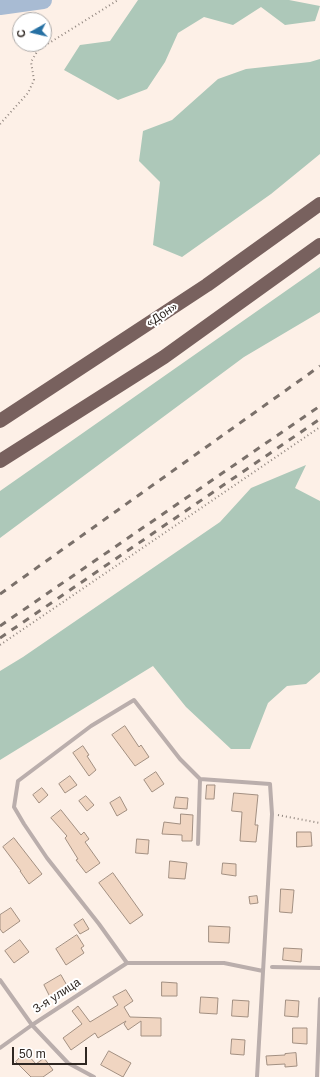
<!DOCTYPE html>
<html>
<head>
<meta charset="utf-8">
<style>
	body { margin:0 }
	#map { position:relative; width:320px; height:1077px; overflow:hidden; background:#fdf0e7; font-family:Helvetica,sans-serif }
	canvas { display:block }
	.north { position:absolute; left:12px; top:12px; width:40px; height:40px; box-sizing:border-box; background:#fff; border:1px solid #aca9a7; border-radius:50%; rotate:262deg; font-size:11px; font-weight:700; line-height:16px; text-align:center; color:#2f2722 }
	.north::after { content:''; display:block; margin:auto; width:14px; height:18px; background:#2670a3; clip-path:polygon(50% 0,100% 100%,50% 72%,0 100%) }
	.scale { position:absolute; left:12px; top:1047px; width:75px; height:18px; box-sizing:border-box; border:2px solid #2f2722; border-top:0; padding-left:5px; font-size:12px; line-height:14px; white-space:nowrap; color:#2f2722; -webkit-text-stroke:3px #fff; paint-order:stroke }
</style>
</head>
<body>
<div id="map">
<canvas width="320" height="1077"></canvas>
<div class="north">С</div>
<div class="scale">50 m</div>
</div>
<script>
const c = document.querySelector('canvas').getContext('2d');
c.lineJoin = 'round';
function fillPath(path, color) { c.fillStyle = color; c.fill(path, 'evenodd'); }
function trace(path, color, width, dash) { c.strokeStyle = color; c.lineWidth = width; c.lineCap = dash ? 'butt' : 'round'; c.setLineDash(dash || []); c.stroke(path); }
function drawText(font, color, halo, rows, align = 'center') {
  c.font = font + ' Helvetica,sans-serif'; c.lineWidth = 4; c.setLineDash([]); c.textBaseline = 'middle'; c.strokeStyle = halo; c.fillStyle = color; for (const [text, x, y, turn = 0] of rows) {
    c.save(); c.translate(x, y); c.rotate((+turn || 0) * Math.PI / 180); c.textAlign = isNaN(turn) ? turn : align; if (halo) c.strokeText(text, 0, 0); c.fillText(text, 0, 0); c.restore();
  }
}
const green = new Path2D(`
	M138 0H289L320 6 315 21 285 25 261 7 233 25 204 17 178 33 165 62 147 89 118 100 64 70 80 45 110 41Z
	M320 59V154L271 194 182 257 153 245 160 182 139 161 143 131 172 120 218 79 246 69 310 62Z
	M320 267V312L244 357 0 538V491Z
	M306 465 295 488 320 501V672L306 684 287 686 268 703 250 749H231L186 707 153 666 0 760V671L23 657 220 522 251 488Z`);
const river = new Path2D(`
	M0 6 43 0`);
const building = new Path2D(`
	M125 726 139 747 141 745 149 757 135 766 112 735Z
	M83 746 89 755 87 756 96 770 89 776 73 753Z
	M156 772 164 784 152 792 144 780Z
	M70 776 77 785 65 793 59 784Z
	M207 785H215L214 799H206Z
	M42 788 48 795 39 803 33 795Z
	M234 793 258 795 255 825H258L256 842 240 841 242 812 232 811Z
	M86 796 94 805 87 811 79 801Z
	M120 797 127 810 117 816 110 803Z
	M176 797 188 798 187 809 174 808Z
	M61 810 81 835 84 832 89 839 85 842 100 863 86 873 76 860 78 859 65 838 67 836 51 818Z
	M181 814 193 815 192 841H182V835L162 834 164 822 180 824Z
	M297 832H311L312 846 297 847Z
	M14 838 42 874 29 884 20 871H21L3 847Z
	M137 839 149 840 148 854 136 853Z
	M170 861 187 863 185 879 169 878Z
	M223 863 236 864V876L222 874Z
	M113 873 143 915 130 924 99 883Z
	M281 889 294 890 292 913 280 912Z
	M257 896 258 903 250 904 249 897Z
	M11 908 20 921 3 933 0 929V915Z
	M83 919 89 929 80 934 74 925Z
	M209 926 230 927 229 943 209 942Z
	M77 935 84 946 81 948 84 953 66 965 56 949Z
	M20 940 29 952 14 963 5 951Z
	M284 948 302 949 301 962 283 960Z
	M61 975 69 989 51 999 44 985Z
	M162 982 177 983V996H162Z
	M126 990 133 1001 124 1007 130 1017 161 1018V1036H141V1021L128 1030 124 1024 126 1021 98 1038 95 1033 71 1050 63 1038 82 1024 72 1011 78 1006 90 1022 118 1005 113 997Z
	M201 997 218 998 217 1014 200 1013Z
	M233 1000 249 1001 248 1017 232 1016Z
	M286 1000 299 1001 298 1017 285 1016Z
	M293 1028H307V1044L293 1043Z
	M232 1039 245 1040 244 1055 231 1054Z
	M109 1051 131 1063 123 1077 101 1065Z
	M25 1052 36 1064 44 1058 53 1070 43 1077H31L16 1062Z
	M296 1053 297 1066 285 1067V1064L267 1065 266 1056 285 1055V1054Z`);
const path = new Path2D(`
	M0 124 28 93 34 80 31 62 38 50 118 0
	M0 645 320 427
	M278 815 320 823`);
const service = new Path2D(`
	M198 844 200 779
	M127 963 99 924 47 858 24 824 14 807 18 781 91 726 134 700 180 759 200 779 270 784 272 814 257 1077
	M127 963H224L263 971
	M272 967 320 968
	M0 980 32 1025 68 1063 94 1077
	M0 1048 32 1025 127 963
	M317 1077 320 999`);
const motorway = new Path2D(`
	M0 421 207 285 320 204
	M0 461 164 357 320 245`);
const rail = new Path2D(`
	M0 594 320 366
	M0 626 320 406
	M0 638 320 419`);
const streetNames = [
	["«Дон»",162,315,-33],
	["3-я улица",57,996,-33]
];
fillPath(green, '#adc8b9');
trace(river, '#a8bbd3', 18);
fillPath(building, '#f0d5c1');
trace(building, '#a28f81', 1);
trace(path, '#938881', 2, [1, 3]);
trace(service, '#baaeac', 4);
trace(motorway, '#78615e', 14);
trace(rail, '#7a706a', 3, [7, 7]);
drawText('12px', '#2f2722', '#fff', streetNames);
</script>
</body>
</html>
